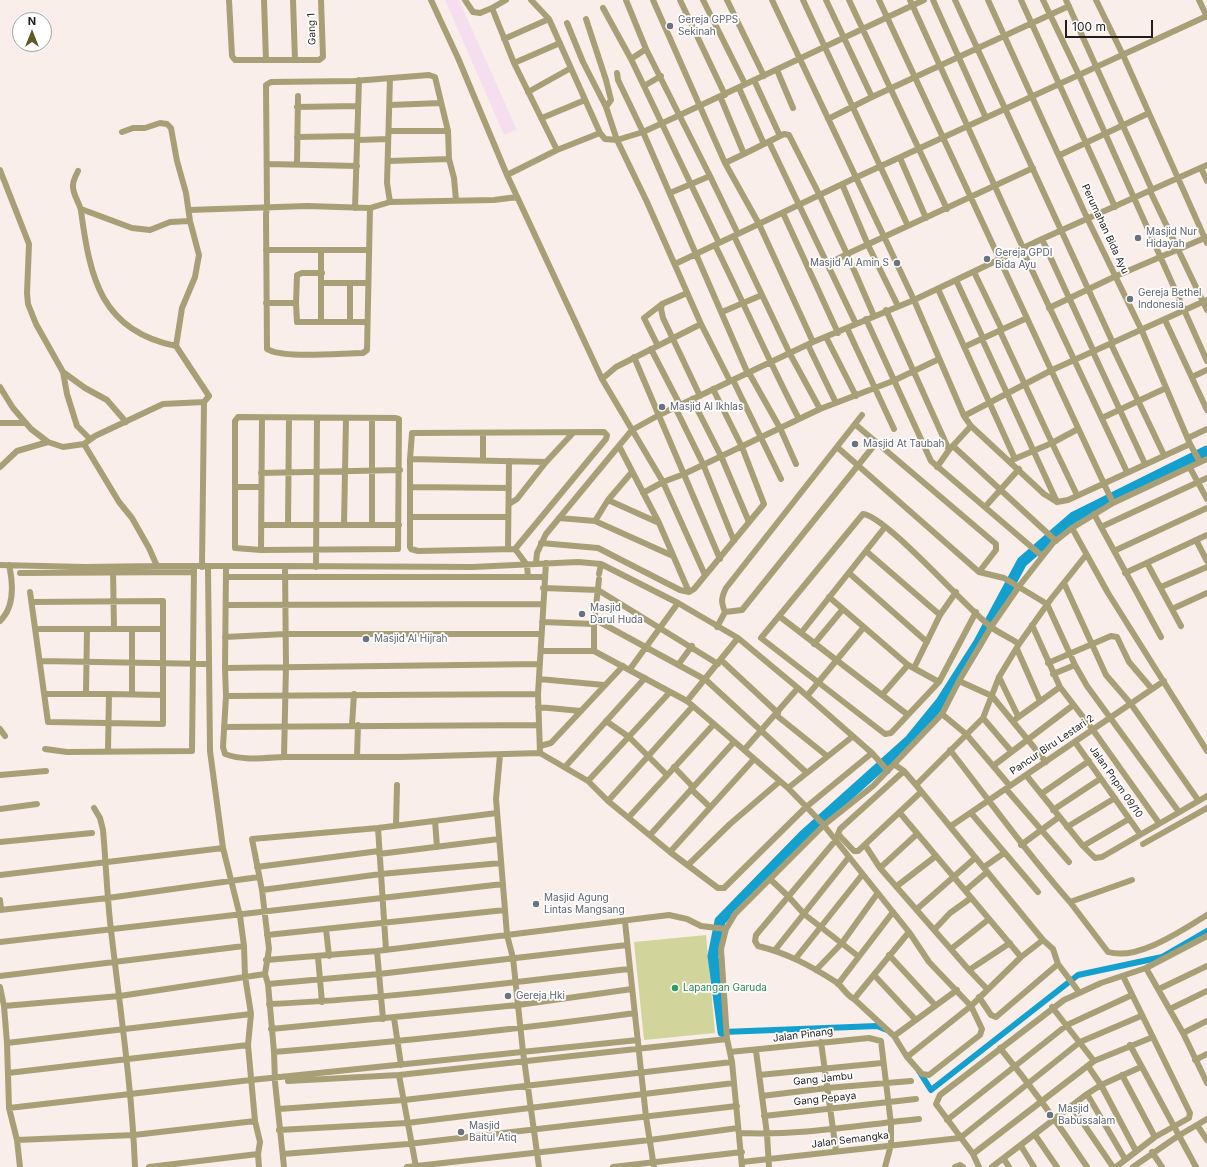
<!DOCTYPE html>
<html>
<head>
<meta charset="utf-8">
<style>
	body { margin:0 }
	#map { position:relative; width:1207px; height:1167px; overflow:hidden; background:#f9eeea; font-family:Inter,sans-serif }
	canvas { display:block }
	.north { position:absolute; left:12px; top:12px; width:40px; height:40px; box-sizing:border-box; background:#fff; border:1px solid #a6a5a4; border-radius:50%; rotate:0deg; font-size:11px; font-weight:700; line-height:16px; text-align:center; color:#211d1c }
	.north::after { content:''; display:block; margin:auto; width:14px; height:18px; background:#5c5c29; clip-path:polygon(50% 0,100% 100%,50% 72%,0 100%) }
	.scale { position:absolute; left:1065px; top:20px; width:88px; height:18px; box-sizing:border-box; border:2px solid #211d1c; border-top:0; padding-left:5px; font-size:12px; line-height:14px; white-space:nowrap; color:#211d1c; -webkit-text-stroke:3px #fff; paint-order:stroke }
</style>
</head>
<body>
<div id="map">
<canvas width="1207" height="1167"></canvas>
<div class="north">N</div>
<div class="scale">100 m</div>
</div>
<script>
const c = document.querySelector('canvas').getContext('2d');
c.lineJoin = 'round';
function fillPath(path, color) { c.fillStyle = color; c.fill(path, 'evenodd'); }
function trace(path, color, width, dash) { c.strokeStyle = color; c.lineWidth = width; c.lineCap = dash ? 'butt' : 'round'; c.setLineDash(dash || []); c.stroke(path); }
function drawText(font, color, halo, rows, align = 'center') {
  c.font = font + ' Inter,sans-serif'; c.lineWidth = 3.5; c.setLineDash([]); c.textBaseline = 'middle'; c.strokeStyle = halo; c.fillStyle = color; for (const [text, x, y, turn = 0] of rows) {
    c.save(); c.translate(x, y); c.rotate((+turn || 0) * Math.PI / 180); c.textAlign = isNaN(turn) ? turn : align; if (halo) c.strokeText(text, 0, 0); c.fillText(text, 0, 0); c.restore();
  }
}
const commercial = new Path2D(`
	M445 0H459L517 130 504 135Z`);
const green = new Path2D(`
	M706 935 715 1033 644 1040 634 942Z`);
const canal = new Path2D(`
	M723 1032 877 1026 887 1030
	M919 1071 931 1090 1078 975 1162 957 1207 931`);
const river = new Path2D(`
	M723 1032 713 956 720 921 804 835 910 740 941 702 978 644 1022 562 1074 517 1207 451`);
const minor = new Path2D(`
	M229 0 232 56 235 60H319L323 57 321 0
	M264 0 266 60
	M293 0 295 60
	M431 0 458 58 507 175 602 379 663 482 705 575
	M465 0 473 12 480 13 492 8 514 63 557 150
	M626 0 646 49 710 176 670 193
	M653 0 725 163 759 224 813 342
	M680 0 725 95
	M703 0 745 84
	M727 0 764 76
	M772 0 914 300 964 416 971 426 1044 494 1057 502
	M803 0 908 226
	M826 0 872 97
	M849 0 947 209
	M879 0 1113 503
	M910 0 1023 248
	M933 0 986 118
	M955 0 1113 343
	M988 0 1088 220 1142 331 1190 444 1200 462
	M1021 0 1115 207
	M1043 0 1079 75 1207 361
	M1066 0 1152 190
	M1096 0 1123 55 1207 243
	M1199 0 1207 17
	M492 8 506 0
	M603 8 631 59 719 243
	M586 19 606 80 611 100 606 107 617 140 643 132 680 115 924 0
	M567 23 583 62 606 107
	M504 39 549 19
	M631 59 646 49
	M514 63 560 43
	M777 70 793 108
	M617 73 618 80 643 132 748 374
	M754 80 780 136
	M644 86 661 76
	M739 88 764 144
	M528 92 571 68
	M720 96 744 154 725 163
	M390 105 441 103
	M297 107 357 106
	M542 118 585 100
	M828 119 872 97 1069 6
	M389 131H448
	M600 133 605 139 617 140 647 202 701 324 730 381
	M297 137 357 136
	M358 140 388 139
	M769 142 856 324
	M744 154 784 134 789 135 820 196 847 254 828 264
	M1060 155 1149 113
	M900 158 926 218
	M389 161 449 159
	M268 164 357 166
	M297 164 298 96
	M1201 168 1207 181
	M0 170 29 244 27 293 28 304 36 324 63 372 85 388 107 400 126 422
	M78 171C76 175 73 181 73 185 72 194 80 203 81 211 90 278 101 331 176 346
	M507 175 557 150 600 133 549 19 531 0
	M710 176 738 234
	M842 184 868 245 898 306
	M1150 191 1207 310
	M390 202 387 183 390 78
	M355 208 359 80
	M370 208 367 350 363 353C342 353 283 359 267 349L266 214 267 207 266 85 271 82 354 81 429 75 435 77 448 131 449 159 454 178 456 200
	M81 209 132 228 150 230 170 222 190 221
	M189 210 307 206 370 208 390 202 494 200 517 197
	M783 213 838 333
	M734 236 790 354 820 409
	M1042 239 1094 352
	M715 245C744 303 769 362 799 419
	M1022 249 1127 472
	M266 250H368
	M321 250V322
	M675 264 855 178 1207 16
	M974 272 1002 330
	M322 273H302L297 275 296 303 297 322H367
	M956 280 983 338
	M322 283H367
	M350 283V322
	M938 289 1015 459
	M687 293 662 304 661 309 663 318 700 396
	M266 303H296
	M1049 308 1116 276 1207 237
	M886 310 949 450
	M722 312 762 295
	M874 316 847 254 1033 168
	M866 319 931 461 1042 556
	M1165 320 1207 410
	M847 328 894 429
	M1000 331 1052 443 1078 429
	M826 337 856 396
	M982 339 1057 502
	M1111 344 1164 455
	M808 345 836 403
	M658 346 644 318 662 304
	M964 347 1027 318
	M651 349 680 405
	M1093 352 1145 464
	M634 357 720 559
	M63 372 67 394 77 426 90 439
	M749 373 780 428 796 464
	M1192 377 1207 370
	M602 379 616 367 701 324
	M733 380 781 479
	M0 387 13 408 31 429 48 442 63 447 84 444 95 436 163 404 204 402 209 396 176 346 182 308 195 277 199 255 190 221 186 193 177 161 171 128 167 124 160 123 145 128H133L122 132
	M692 399 721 456 749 522
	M675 407 703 464 734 541
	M964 416 1052 370 1207 300
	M238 417 396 418 399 419 398 549 261 550 235 548V421Z
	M1102 418 1166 388
	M0 423H25
	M856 425 996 544V550L979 572
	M1188 438 1207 429
	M84 444 119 502 132 518 149 548 157 566H285
	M619 446 659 523 689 592
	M953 446 1056 541
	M837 447 979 572 1004 578 1047 604 1075 665 1087 686 1179 812
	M410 459 546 462
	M483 460V433
	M1012 460 1052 443 1077 495
	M0 467 17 451 48 442
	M937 467 949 450 971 426
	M1190 468 1207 499
	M261 473 400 470
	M235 487H261
	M410 487 509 488
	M643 493 663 482 684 474 820 409 893 381 939 359
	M608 500 659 523
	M1057 502 1068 500 1190 444
	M509 504 517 499 546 462 573 433
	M985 507 1019 469
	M1094 514 1161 637
	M410 517H508
	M559 518 595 521 673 556
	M595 521 608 500 632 472
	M261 525H399
	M288 525 289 418
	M344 525 346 418
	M372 525V418
	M1101 527 1207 478
	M1072 528 1108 593 1207 751
	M1196 540 1207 561
	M541 543 598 548 680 590 689 592 694 589 764 504 742 447 713 389
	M508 549 509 461
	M261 550 262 418
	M866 551 940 615
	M1114 551 1207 508
	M536 563 537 553 546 534 632 430 659 415 813 342 914 300 1042 239 1207 165
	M1147 563 1181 626
	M0 565 85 567 157 566
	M202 567 204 402
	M316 567 317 418
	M226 568 225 668 226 696 538 694
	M113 569 114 629
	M20 573 194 572
	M849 573 927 642
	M1125 573 1207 535
	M599 574 601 564
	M226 577H528L527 565 515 549 418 551 411 549 410 547V459L412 433 604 432 607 435 606 439 515 549
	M528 577H544
	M1064 583 1106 675 1131 704 1198 800
	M1161 587 1207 567
	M543 588 598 590 718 664
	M30 592 48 722 163 724V629H37
	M829 597 908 665 939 682
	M32 602 163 601V629
	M226 605 543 604
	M1172 609 1207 593
	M725 612C721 602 721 598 726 588L862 415
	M725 612 742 610 876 443
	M976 612 939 682 891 733 885 734 761 638 863 514C886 516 966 608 991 627 999 633 1010 638 1019 644
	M779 616 908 715
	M594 619 706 680 807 773
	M0 621C15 607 13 583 9 565
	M542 622 594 624
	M1032 625 1060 687
	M717 627 725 612
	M132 629V694
	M801 633 885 527
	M225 637 286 634H541
	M814 644 843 609
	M1017 649 1040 701
	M541 651H594L687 701 714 724 788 788 822 823 909 932 929 962 971 1006 982 1029 980 1035 929 1075 922 1074 907 1057 894 1036 854 999C846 995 843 987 836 982 811 966 787 953 758 946L755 941 756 935 835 841
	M594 651V624L599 579
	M721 660 778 713
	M41 661 208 664
	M1048 663 1111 636 1117 637 1129 662 1152 689
	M678 665 692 646
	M225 668 540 664
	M914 668 940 615 956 592
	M630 669 678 603
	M1053 674 1075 665
	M999 677 1018 716
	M539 679 604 685
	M959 681 992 696 1046 762
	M86 693 87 629
	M45 694H109
	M882 695 908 665
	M226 696 223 747 225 754C244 761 264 758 284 757
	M807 696 864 627
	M687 701 738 638
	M538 707 581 711
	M942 714 966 734 1010 786
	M776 715 827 756
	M983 718 1011 751
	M606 721 629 737 666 774
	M1013 721 1060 687 1093 730 1159 823
	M352 725 354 694
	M224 727 538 725
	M0 729 5 736
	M1075 742 1140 834
	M540 746 551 743 623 666
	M45 749 67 752 192 751 194 567
	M744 750 798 688
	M950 750C990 801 1027 854 1070 902L1132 880
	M108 751 109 694 163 695
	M540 753 538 694 546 563
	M872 753 805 808 724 888H718L670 852 608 801 588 781 540 753 401 757H284L286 666 285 566 473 567 578 562 601 564 678 603 738 638 798 688 872 753 888 771
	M500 755 496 799 505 910 507 935 513 958 523 1052 539 1167
	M357 757 358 725
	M895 765 904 771 916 785 1043 940 1053 949 1058 964 1079 992
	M993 766 1072 706
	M565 767 645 678
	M674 767 693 787
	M904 771 840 829 838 834 854 851H858L921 792
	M0 775 46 771
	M1026 775 1083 846 1095 858 1102 857 1207 796
	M588 781 670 692
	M916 785 983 718 999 677 1019 644 1051 599 1086 555
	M788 788 852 737
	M691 789 710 807
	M1006 789 1069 862
	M1041 794 1089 761
	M608 801 693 706
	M94 808 100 818 103 830C106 863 107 897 111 930 120 1009 132 1088 135 1167
	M0 809 37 804
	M1053 810 1100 779
	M900 813 1021 957
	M971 813 1038 892
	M629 817 714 724
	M435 821 437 847
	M396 825 397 785
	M951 826 1164 681
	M1067 827 1115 798
	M378 828 386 950
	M650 835 734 742
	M0 842 92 833
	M1143 844 1207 808
	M865 845 880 868 969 970 987 989
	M1021 845 1059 817
	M1083 846 1129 819
	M670 852 754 759
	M379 854 499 839
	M688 865 730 824 779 782
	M257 867 379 851
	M984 867 1004 853
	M880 868 917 834
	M0 875 223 848 210 751 208 568
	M770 879 788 896 804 914 858 956
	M897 886 936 856
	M262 890 381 874 501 863
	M966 890 987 872
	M0 900 1 909
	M1070 902 1108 952C1138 961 1182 930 1207 915
	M917 909 975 858
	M0 910 108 898 259 877
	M625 922 646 1117 654 1167
	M326 929 329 956
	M935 929 950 913 971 898
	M267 935 505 910
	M0 942 503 884
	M951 949 989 919
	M775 950 849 857
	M377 951 383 1019
	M889 955 935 1005
	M318 957 322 1002
	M796 958 862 875
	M266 960 377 951 669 915 687 919 701 926 726 929
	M1146 968 1183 1033 1207 1083
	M816 970 842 943 877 894
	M969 970 1010 943
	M874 975 915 1019
	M0 976 244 946
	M268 984 379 974 627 945
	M838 984 893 912
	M0 987 4 1006 7 1043 9 1108 17 1140 20 1167
	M1159 989 1207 966
	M979 997 991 1015 996 1017 1058 964
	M854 999 909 932
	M269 1004C390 999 510 982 630 969
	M4 1006 120 996 265 974
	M1052 1007 1094 1061
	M1170 1009 1207 991
	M394 1018 401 1065
	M271 1029 518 1005 632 989
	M1183 1033 1207 1021
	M894 1036 957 990
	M821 1042 836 1151
	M7 1043 251 1014
	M1130 1045 1196 1167
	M1000 1048C1031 1086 1060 1126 1087 1167
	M756 1051 767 1134 769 1167
	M274 1052C395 1042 515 1030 635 1013
	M730 1052 869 1038 881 1041 891 1124V1145L885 1167
	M907 1057 971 1006 1021 957 1043 940
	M1195 1060 1207 1054
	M1088 1066 1101 1085 1136 1151
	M8 1073 248 1045
	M399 1075 416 1167
	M759 1075 882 1063
	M1122 1075 1155 1137
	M288 1081 399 1075 727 1039
	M1087 1094 1125 1159
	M762 1096 827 1088 911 1081
	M1072 1107 1113 1167
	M9 1108 251 1080 638 1040
	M279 1109 404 1100 732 1062
	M764 1116 916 1099
	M947 1120 1067 1025 1132 995
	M1197 1125 1207 1140
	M279 1130 407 1123 734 1083
	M740 1133C800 1136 860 1125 919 1119
	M1035 1135 1057 1167
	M17 1140 134 1135 255 1121 248 1045 251 1014 245 976 244 946 240 916 223 848
	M1021 1146 1034 1167
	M1152 1152 1162 1167
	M258 1154 259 1167
	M283 1154 408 1144 737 1106
	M973 1154 1094 1061 1153 1037
	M1004 1159 1009 1167
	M742 1162 960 1138 1080 1042 1141 1016
	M149 1167 258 1154 260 1142 255 1121
	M284 1167 275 1082 274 1052 268 984 265 974 269 949 262 890 252 839 378 828 497 813
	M407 1167 650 1140 738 1128
	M613 1167 742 1152
	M742 1167 732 1062 727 1039 721 949 726 929 735 914 824 825 873 786 942 714 959 681 991 627 1020 585 1053 543 1072 528 1113 503 1207 459
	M955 1167 960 1165 963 1167
	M979 1167 973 1154 936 1104 940 1095 1064 1000 1101 983 1146 968 1207 936
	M992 1167 1087 1094 1101 1085 1141 1067
	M1116 1167 1155 1137 1189 1118 1190 1113 1123 976
	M1133 1167 1178 1136 1207 1119`);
const markers = [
	[670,26,4,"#6b7280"],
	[1138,238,4,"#6b7280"],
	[987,259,4,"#6b7280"],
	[897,263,4,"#6b7280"],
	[1130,299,4,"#6b7280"],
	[662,407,4,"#6b7280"],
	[855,444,4,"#6b7280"],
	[582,614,4,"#6b7280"],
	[366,639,4,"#6b7280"],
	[536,904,4,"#6b7280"],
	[675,988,4,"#2e9e5b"],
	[508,996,4,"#6b7280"],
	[1050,1115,4,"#6b7280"],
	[461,1132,4,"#6b7280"]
];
const worshipNames = [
	["Gereja GPPS",678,20],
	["Sekinah",678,32],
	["Masjid Nur",1146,232],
	["Hidayah",1146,244],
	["Gereja GPDI",995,253],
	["Bida Ayu",995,265],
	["Masjid Al Amin S",889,263,"right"],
	["Gereja Bethel",1138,293],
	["Indonesia",1138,305],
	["Masjid Al Ikhlas",670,407],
	["Masjid At Taubah",863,444],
	["Masjid",590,608],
	["Darul Huda",590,620],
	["Masjid Al Hijrah",374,639],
	["Masjid Agung",544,898],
	["Lintas Mangsang",544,910],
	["Gereja Hki",516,996],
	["Masjid",1058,1109],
	["Babussalam",1058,1121],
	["Masjid",469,1126],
	["Baitul Atiq",469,1138]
];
const streetNames = [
	["Gang 1",312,29,-92],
	["Perumahan Bida Ayu",1105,229,65],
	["Pancur Biru Lestari 2",1052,745,-34],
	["Jalan Pnpm 09/10",1116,782,55],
	["Jalan Pinang",803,1035,-7],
	["Gang Jambu",823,1079,-6],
	["Gang Pepaya",825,1099,-6],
	["Jalan Semangka",850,1140,-7]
];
const leisureNames = [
	["Lapangan Garuda",683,988]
];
fillPath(commercial, '#f5dfee');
fillPath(green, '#d1d59b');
trace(canal, '#14a0cf', 6);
trace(river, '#14a0cf', 11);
trace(minor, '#a89f77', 6);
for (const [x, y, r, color] of markers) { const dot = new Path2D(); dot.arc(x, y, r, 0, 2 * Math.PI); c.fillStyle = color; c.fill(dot); trace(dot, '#fff', 1.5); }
drawText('10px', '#5b616d', '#fff', worshipNames, 'left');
drawText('10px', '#211d1c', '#fff', streetNames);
drawText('10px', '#27864d', '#fff', leisureNames, 'left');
</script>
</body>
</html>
